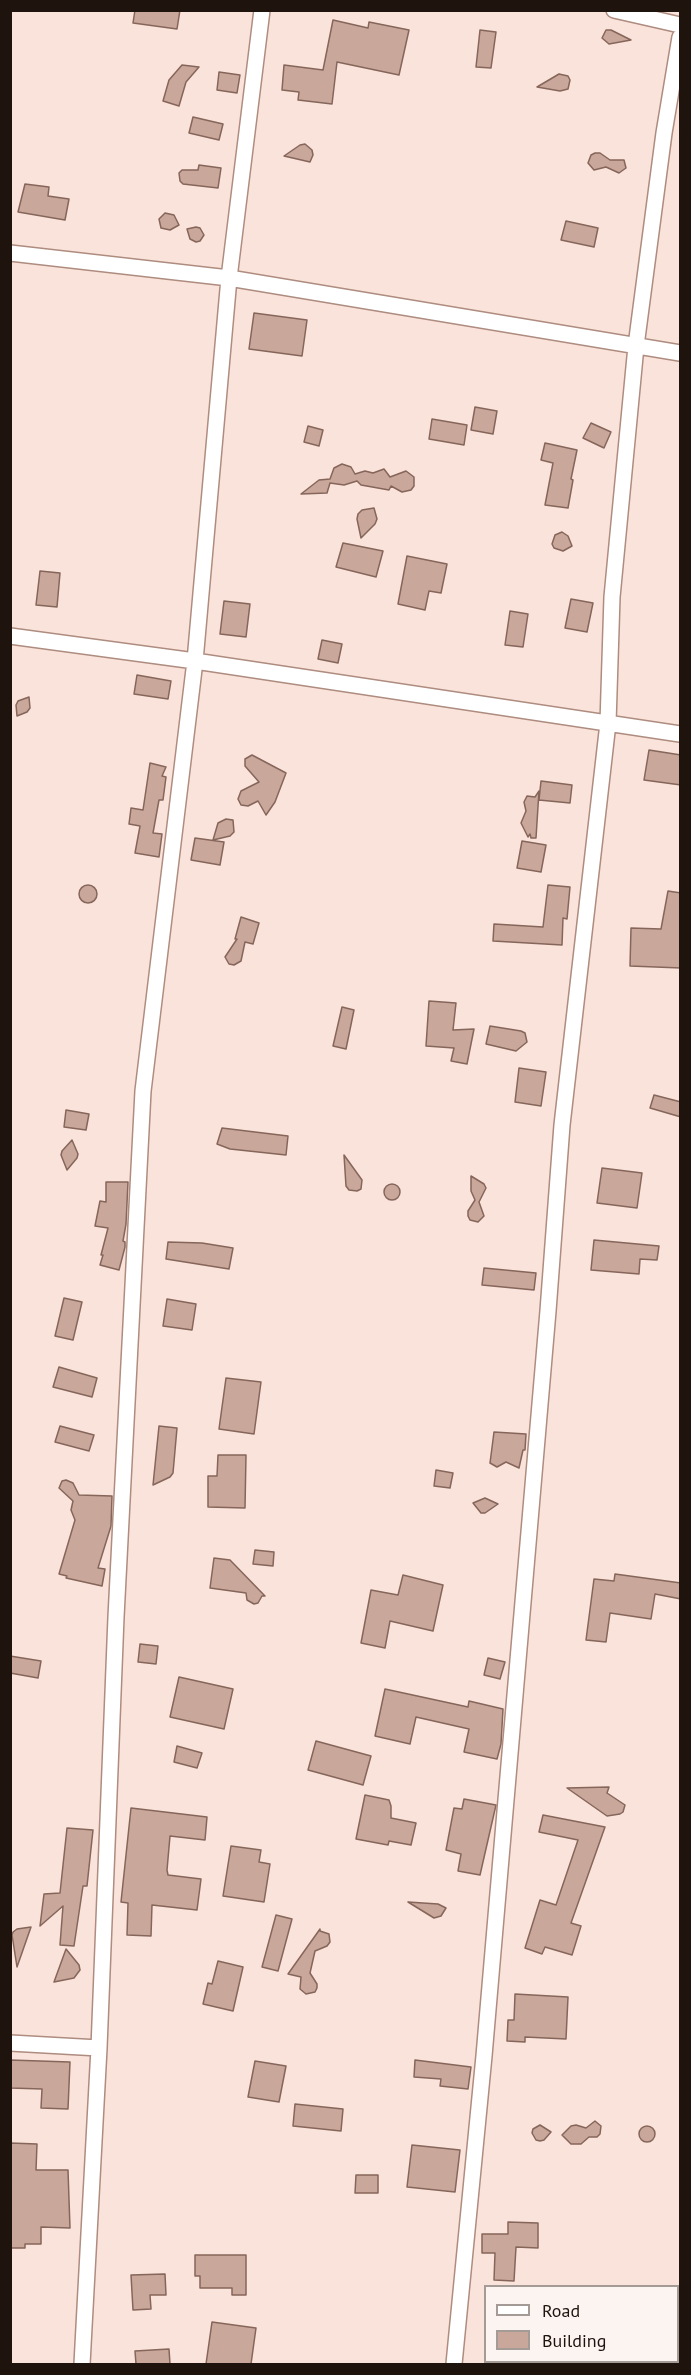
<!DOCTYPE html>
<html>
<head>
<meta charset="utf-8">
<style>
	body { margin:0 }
	#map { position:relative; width:691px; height:2375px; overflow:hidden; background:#fae3db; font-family:"PT Sans",sans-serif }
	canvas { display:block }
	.frame { position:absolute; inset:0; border:12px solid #1f130e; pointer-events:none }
	.legend { position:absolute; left:484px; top:2285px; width:195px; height:78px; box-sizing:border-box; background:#fcf4f1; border:2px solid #a49a96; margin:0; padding:8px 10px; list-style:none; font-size:18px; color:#1f130e }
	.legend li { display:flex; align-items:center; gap:12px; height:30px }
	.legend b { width:30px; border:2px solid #a49a96 }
</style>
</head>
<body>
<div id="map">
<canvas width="691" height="2375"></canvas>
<div class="frame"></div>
<ul class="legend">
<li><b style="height:8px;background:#fff"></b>Road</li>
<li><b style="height:16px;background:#c9a79b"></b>Building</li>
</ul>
</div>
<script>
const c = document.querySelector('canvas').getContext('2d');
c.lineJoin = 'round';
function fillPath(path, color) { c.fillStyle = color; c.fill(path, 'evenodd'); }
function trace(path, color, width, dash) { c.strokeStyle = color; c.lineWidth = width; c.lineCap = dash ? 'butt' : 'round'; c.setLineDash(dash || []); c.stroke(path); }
const building = new Path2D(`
	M135 10H180L177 29 133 23Z
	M333 20 368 28 369 22 409 30 399 75 337 62 332 104 298 100 299 92 282 90 284 65 323 70Z
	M480 30 496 32 491 68 476 67Z
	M606 30H611L631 40 609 44 602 38Z
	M182 65 199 67 186 82 179 106 163 101 169 80Z
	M219 72 240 75 237 93 217 90Z
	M559 74 568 76 570 80 568 89 560 91 537 87Z
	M193 117 223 124 219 140 189 133Z
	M305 144 312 150 313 155 310 162 284 156 300 145Z
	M595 153H600L610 160H624L626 168 619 173 606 167 594 170 588 163 591 155Z
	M199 165 221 168 218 188 183 184 180 181 179 173 182 170H198Z
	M25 184 49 187 48 196 69 199 65 220 18 212Z
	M165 213 174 215 179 225 170 230 161 228 159 219Z
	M566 221 598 228 594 247 561 240Z
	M196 227 200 228 204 235 200 241 196 242 190 239 187 229Z
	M254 313 307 320 302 356 249 349Z
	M475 407 497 411 493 434 471 430Z
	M432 419 467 425 464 445 429 439Z
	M591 423 611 432 604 448 583 438Z
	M308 426 323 430 319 446 304 442Z
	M545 443 577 450 571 479 573 480 568 508 545 505 553 463 541 460Z
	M342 464 351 467 355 474 365 471 373 473 384 469 390 477 406 471 414 477V486L411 490 402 492 391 486 389 490 361 485 357 481 344 485 330 483 327 493 301 494 319 480 330 479 334 468Z
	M374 508 377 519 375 524 361 538 357 519 358 514 362 510Z
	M562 532 568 536 572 546 563 551 554 548 552 544 555 535Z
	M343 543 383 551 376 577 336 567Z
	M407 556 447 564 441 593 429 591 425 610 398 604Z
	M40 571 60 573 57 607 36 605Z
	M571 599 593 603 587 632 565 628Z
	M224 601 250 604 246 637 220 634Z
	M510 611 528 614 523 647 505 645Z
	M322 640 342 644 338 663 318 659Z
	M137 675 171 681 168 699 134 694Z
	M29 697 30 708 27 712 17 716 16 705 18 701Z
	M649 750 681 755V785L644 780Z
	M252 755 286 773 275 802 266 815 258 801 248 806 241 805 238 799 241 791 259 782 245 766V759Z
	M150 763 166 767 162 776 166 777 163 800H159L153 833 162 834 159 857 135 853 140 826 129 824 131 808 143 810Z
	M541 781 572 785 570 803 539 800Z
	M539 791 536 838H531L530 834 528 837 521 823 526 811 524 802 527 796 535 797Z
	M226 819 233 820 234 832 230 836 213 840 218 823Z
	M195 838 224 842 220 865 191 860Z
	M522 841 546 845 541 872 517 868Z
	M548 885 570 887 567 919 563 918 562 945 493 941 494 924 543 927Z
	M79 894a9 9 0 1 1 18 0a9 9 0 1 1-18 0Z
	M668 891 681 893V968L630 966 631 928 661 929Z
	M241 917 259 923 253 944 245 942 241 961 234 965 229 964 225 957 237 939H235Z
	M429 1001 456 1003 453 1030 474 1029 467 1064 451 1061 454 1048 426 1046Z
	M342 1007 354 1010 346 1049 333 1046Z
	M490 1026 521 1031 525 1033 527 1042 516 1051 486 1044Z
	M519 1068 546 1072 541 1106 515 1102Z
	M654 1095 681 1102V1117L650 1108Z
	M66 1110 89 1114 86 1130 64 1127Z
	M222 1128 288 1136 286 1155 230 1149 217 1144Z
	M72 1140 78 1154 77 1158 67 1170 61 1155 62 1151Z
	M344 1155 362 1180 361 1189 357 1191 349 1190 346 1186Z
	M602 1168 642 1173 637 1208 597 1203Z
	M471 1176 484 1184 486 1188 479 1202 484 1216 478 1222 470 1220 468 1216V1211L475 1200 471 1191Z
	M106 1182H128L126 1224 123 1241 125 1242V1247L119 1270 100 1265 103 1255H101L108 1228 95 1226 100 1201 106 1202Z
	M384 1192a8 8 0 1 1 16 0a8 8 0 1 1-16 0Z
	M594 1240 659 1246 657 1260 640 1259 639 1274 591 1270Z
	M168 1242 202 1243 233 1248 229 1269 166 1259Z
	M484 1268 536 1273 534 1290 482 1285Z
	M64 1298 82 1302 73 1340 55 1336Z
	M167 1299 196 1304 192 1330 163 1326Z
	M59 1367 97 1378 92 1397 53 1387Z
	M226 1378 261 1382 254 1434 219 1429Z
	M60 1426 94 1435 89 1451 55 1442Z
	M159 1426 177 1428 173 1473 170 1477 153 1485Z
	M494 1432 526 1434 525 1450H523L519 1468 506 1462 497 1467 490 1463Z
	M218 1455H246L245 1508 208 1507V1476H217Z
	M436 1470 453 1473 450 1488 434 1486Z
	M66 1480 73 1483 79 1495 112 1496 111 1526 98 1568 105 1569 102 1586 66 1578 67 1576 59 1574 75 1520 71 1510 73 1501 59 1488 62 1481Z
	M485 1498 498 1504 485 1513H481L473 1503Z
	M255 1550 274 1552 273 1566 253 1564Z
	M214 1558 230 1560 265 1596H262L258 1603 254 1604 247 1600 246 1593 210 1588Z
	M615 1574 681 1583V1599L655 1594 651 1619 610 1613 606 1642 586 1640 594 1579 614 1581Z
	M403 1575 443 1585 433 1631 390 1621 385 1648 361 1643 371 1590 398 1595Z
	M140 1644 158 1646 156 1664 138 1662Z
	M10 1656 41 1661 38 1678 10 1673Z
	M488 1658 505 1662 500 1679 484 1675Z
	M179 1677 233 1689 224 1729 170 1717Z
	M385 1689 468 1707 469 1701 503 1709 501 1744 497 1759 464 1752 469 1729 416 1717 410 1744 375 1736Z
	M316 1741 371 1756 363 1785 308 1770Z
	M177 1746 202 1753 197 1768 174 1762Z
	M609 1787 607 1793 625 1805 623 1812 620 1814 607 1816 567 1788Z
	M365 1795 389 1800 391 1806V1818L416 1823 411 1845 389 1841 388 1845 356 1839Z
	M464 1799 496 1805 480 1875 458 1871 461 1854 446 1850 454 1808 462 1809Z
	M131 1808 207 1817 205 1840 170 1836 167 1870 168 1875 201 1879 197 1910 152 1905 151 1936 127 1935 128 1903 121 1902Z
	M543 1815 605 1827 571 1923 581 1926 572 1955 545 1947 542 1954 525 1948 540 1900 556 1905 578 1840 539 1832Z
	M67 1828 93 1830 87 1886H83L74 1946 60 1945 63 1906 40 1926 44 1894 60 1893Z
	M231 1846 261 1850 259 1862 270 1864 264 1902 223 1896Z
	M408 1902 438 1904 446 1908 441 1916 434 1918Z
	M276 1915 292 1919 278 1971 262 1967Z
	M31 1927 17 1967 12 1935 13 1932 17 1929Z
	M320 1929V1931L329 1934 330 1942 327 1946 315 1951 310 1973 317 1984V1988L315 1992 306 1994 300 1989 301 1977 288 1974Z
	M66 1949 79 1965 80 1970 74 1978 54 1982Z
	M218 1961 243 1967 233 2011 203 2004 208 1983 212 1984Z
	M515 1994 568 1997 566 2039 525 2037V2042L507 2041 508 2020H514Z
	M10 2060 70 2062 68 2109 41 2108 42 2089 10 2088Z
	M415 2060 471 2067 468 2089 440 2086 441 2079 414 2077Z
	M255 2061 286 2066 279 2102 248 2097Z
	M295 2104 343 2109 341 2131 293 2126Z
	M595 2121 601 2126 600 2134 597 2137H589L581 2144H571L562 2135 571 2126 576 2125 586 2128Z
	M540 2125 551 2132 544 2140 540 2141 536 2140 532 2133 533 2129Z
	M639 2134a8 8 0 1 1 16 0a8 8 0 1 1-16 0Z
	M10 2143 37 2144 36 2170H68L70 2228 41 2227V2244H25V2248H10Z
	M412 2145 460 2150 455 2192 407 2187Z
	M356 2175H378V2193H355Z
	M508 2222 538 2223V2248L516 2247 514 2281 494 2280 495 2253H482V2234H508Z
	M195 2255H246V2295H232V2288H200V2276H195Z
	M165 2274 166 2295H150L151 2309 133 2310 131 2275Z
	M212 2322 256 2328 251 2364H206Z
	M169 2349 170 2364H136L135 2351Z`);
const street = new Path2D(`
	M614 10 680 25
	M10 253 229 278 680 353
	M10 636 195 661 680 734
	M10 2043 99 2048
	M82 2364 99 2048 116 1617 143 1091 195 661 229 278 262 10
	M454 2364 484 2056 548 1311 562 1125 608 723 612 597 636 346 664 133 680 37`);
fillPath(building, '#c9a79b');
trace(building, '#86665a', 1.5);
trace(street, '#ae8c7f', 18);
trace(street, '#fff', 15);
</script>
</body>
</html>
